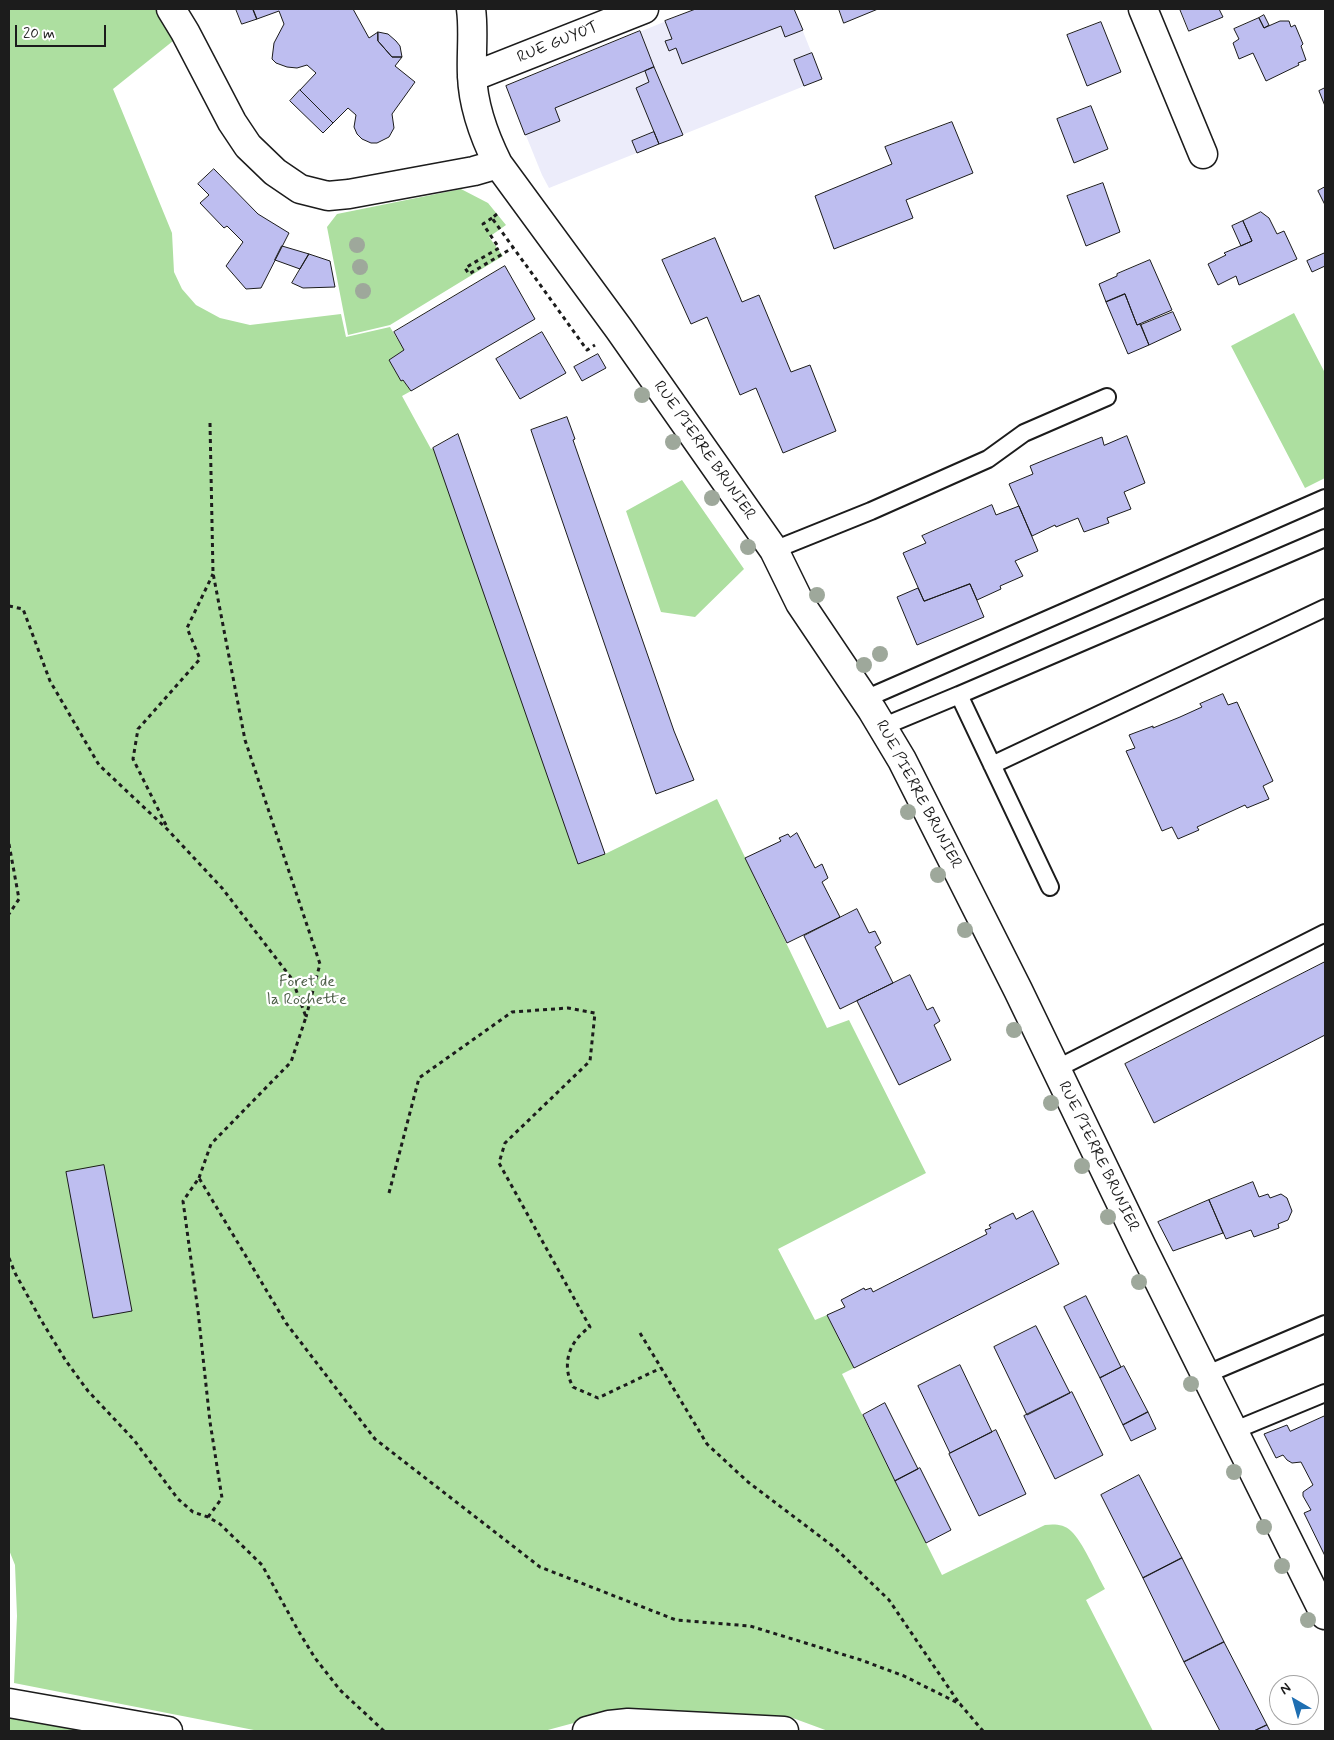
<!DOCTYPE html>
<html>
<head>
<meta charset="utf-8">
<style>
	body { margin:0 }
	#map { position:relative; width:1334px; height:1740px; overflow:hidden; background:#fff; font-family:Mynerve,sans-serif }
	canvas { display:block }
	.frame { position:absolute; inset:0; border:10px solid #1c1c1c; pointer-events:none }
	.north { position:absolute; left:1269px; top:1675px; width:50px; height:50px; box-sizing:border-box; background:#fff; border:1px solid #a4a4a4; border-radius:50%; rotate:322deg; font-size:14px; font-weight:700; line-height:20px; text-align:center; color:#1c1c1c }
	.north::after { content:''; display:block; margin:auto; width:18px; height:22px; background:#1f6fb2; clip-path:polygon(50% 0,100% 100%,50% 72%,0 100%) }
	.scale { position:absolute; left:15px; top:25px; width:91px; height:22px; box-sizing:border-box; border:2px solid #1c1c1c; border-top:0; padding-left:6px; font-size:15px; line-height:18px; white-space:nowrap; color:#1c1c1c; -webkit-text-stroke:4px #fff; paint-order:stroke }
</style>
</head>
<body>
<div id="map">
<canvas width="1334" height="1740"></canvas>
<div class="frame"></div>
<div class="north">N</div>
<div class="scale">20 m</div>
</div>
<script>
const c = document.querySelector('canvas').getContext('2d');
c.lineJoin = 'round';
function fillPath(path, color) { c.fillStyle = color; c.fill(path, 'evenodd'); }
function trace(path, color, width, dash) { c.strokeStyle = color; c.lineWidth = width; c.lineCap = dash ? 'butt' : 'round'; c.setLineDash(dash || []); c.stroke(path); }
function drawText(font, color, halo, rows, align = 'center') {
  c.font = font + ' Mynerve,sans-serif'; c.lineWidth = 4.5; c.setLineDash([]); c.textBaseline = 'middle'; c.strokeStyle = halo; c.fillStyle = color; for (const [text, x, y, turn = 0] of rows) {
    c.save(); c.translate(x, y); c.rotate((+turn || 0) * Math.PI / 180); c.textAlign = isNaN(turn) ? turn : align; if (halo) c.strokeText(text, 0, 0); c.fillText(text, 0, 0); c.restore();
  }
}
const built = new Path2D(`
	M696 9H794L822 79 549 188 542 175 506 86Z`);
const green = new Path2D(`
	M9 9H159L177 34 173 41 113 89 172 233 174 272 182 289 196 305 220 318 250 325 341 314 346 337 390 327 404 350 389 360 401 381 403 380 411 391 402 396 431 449 433 448 605 854 717 799 827 1028 849 1020 926 1173 778 1249 815 1320 827 1315 854 1368 842 1374 942 1575 1045 1525C1054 1524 1064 1524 1071 1531 1083 1542 1096 1573 1105 1589L1086 1600 1153 1731H828L790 1717 622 1710 544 1731H259L14 1683 17 1616 15 1565 9 1550Z
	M461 189 488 203 506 225 489 237 503 256 390 325 348 335 327 227 337 214Z
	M1294 313 1325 373V478L1305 488 1231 346Z
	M682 480 744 569 695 617 661 612 626 511Z
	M9 1716 94 1731H9Z`);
const building = new Path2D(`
	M236 9H253L257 19 242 24Z
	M253 9H353L369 38 378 32V41L392 57H402L395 66 415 82 392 114 394 128 389 137 377 143H371L362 139 357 134 354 127 356 115 348 108 333 123 300 90 316 73 307 65 297 68 287 67 276 63 272 59 274 43 284 24 279 11 257 19Z
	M696 9H794L803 30 785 37 781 26 682 64 676 48 669 51 665 41 672 39 665 21Z
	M839 9H878L844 23Z
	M1180 9H1219L1223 17 1189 31Z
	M1264 15 1269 25 1264 28 1259 18Z
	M1259 18 1264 28 1280 21H1289L1291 27 1295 25 1303 44 1301 46 1306 60 1298 63 1299 65 1266 81 1253 53 1239 59 1233 43 1239 39 1234 29Z
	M1101 22 1121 72 1087 86 1067 35Z
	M640 31 654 67 555 108 560 121 525 135 506 86Z
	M378 32 388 34 396 41 400 46 402 57H392L378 41Z
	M812 53 822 79 804 86 794 60Z
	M654 67 683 135 659 144 636 88 649 82 645 71Z
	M1325 88V106L1319 91Z
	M300 90 333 123 323 133 290 101Z
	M1091 106 1108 149 1074 163 1057 119Z
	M952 122 973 173 906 200 913 218 834 249 815 196 892 164 885 147Z
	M654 132 659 144 637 153 632 141Z
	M214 169 258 214 289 233 261 288 246 289 226 266 243 242 227 226 224 228 200 203 209 195 198 184Z
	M1103 183 1120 232 1086 246 1067 196Z
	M1325 187V205L1318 191Z
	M1261 212 1269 218 1277 234 1284 231 1297 259 1239 285 1236 276 1218 285 1208 264 1226 255 1224 253 1252 241 1243 221Z
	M1243 221 1252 241 1241 246 1232 226Z
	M715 238 742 302 759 295 791 372 810 365 836 431 783 453 756 388 740 395 707 317 691 324 662 260Z
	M282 246 309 254 300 269 275 260Z
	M1325 253V266L1312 272 1307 261Z
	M309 254 330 261 335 287 303 288 292 283Z
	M1150 260 1172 310 1137 325 1125 294 1106 302 1099 284 1117 276V274Z
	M505 266 535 319 411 391 403 380 401 381 389 360 404 350 394 332Z
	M1125 294 1137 325 1140 324 1149 345 1128 354 1106 302Z
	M1173 312 1181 330 1149 345 1141 325Z
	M542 332 566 373 520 399 496 359Z
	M598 354 606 368 582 381 574 367Z
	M567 417 575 439 573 440 674 731 694 780 656 794 531 430Z
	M458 434 605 854 578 864 433 448Z
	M1127 436 1145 483 1124 492 1131 509 1107 518 1109 523 1084 532 1078 518 1056 527 1055 525 1032 536 1009 484 1033 474 1030 466 1047 459 1102 437 1104 445Z
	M992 505 996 515 1019 506 1038 551 1015 561 1023 576 1000 586 1001 589 977 600 970 584 924 601 903 553 926 543 922 536Z
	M970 584 984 617 917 645 897 597 918 588 924 601Z
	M1223 694 1228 705 1237 702 1273 781 1263 786 1269 799 1247 808 1245 805 1197 827 1199 830 1178 839 1172 827 1162 831 1126 751 1135 748 1129 735 1153 726V728L1180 717 1202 707 1200 704Z
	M797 833 815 868 822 864 828 878 822 882 840 917 787 943 745 858 781 841 779 838 788 834 790 837Z
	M857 909 869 933 875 931 881 943 875 947 893 983 840 1009 804 936Z
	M1325 962V1035L1154 1123 1125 1064Z
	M910 975 927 1010 933 1007 940 1021 934 1025 951 1060 899 1085 857 1001Z
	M104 1165 132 1311 93 1318 66 1172Z
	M1253 1182 1259 1197 1268 1194 1270 1198 1281 1194 1287 1198 1292 1211 1288 1220 1278 1224 1279 1228 1254 1237 1251 1230 1226 1239 1209 1200Z
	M1209 1200 1223 1233 1173 1251 1158 1222Z
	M1033 1211 1059 1264 854 1368 827 1315 845 1307 841 1300 864 1288 865 1290 871 1288 873 1292 987 1234 985 1230 991 1228 989 1225 1013 1213 1016 1219Z
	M1086 1296 1121 1367 1100 1378 1064 1307Z
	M1036 1326 1070 1393 1027 1415 994 1347Z
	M960 1365 992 1432 950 1453 918 1386Z
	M1124 1366 1148 1412 1123 1425 1100 1378Z
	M1072 1392 1103 1455 1055 1479 1024 1416Z
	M885 1403 918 1469 895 1481 863 1415Z
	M1148 1412 1156 1429 1131 1441 1123 1425Z
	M1325 1416V1556L1304 1513 1311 1510 1303 1496V1492L1313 1485 1301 1462 1292 1463 1287 1460 1283 1455 1276 1458 1264 1434 1287 1425 1290 1431Z
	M996 1430 1026 1494 979 1516 949 1454Z
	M920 1468 951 1530 926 1543 895 1481Z
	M1139 1475 1182 1558 1143 1578 1101 1495Z
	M1182 1558 1224 1642 1184 1662 1143 1578Z
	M1224 1642 1267 1725 1254 1731H1220L1184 1662Z
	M1267 1725 1270 1731H1254Z`);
const path = new Path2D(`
	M497 214 492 218 587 350 595 345
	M492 218 483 224 499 248 465 268 469 274 514 247
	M210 423 213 573 245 740 320 964 306 1017
	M9 606 23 609 50 681 99 765 167 829 222 888 292 979 306 1017 291 1062 211 1144 199 1178
	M166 825 133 759 138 729 200 659 187 628 213 574
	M9 844 19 899 9 914
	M389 1193 419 1078 512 1012 568 1008 595 1013 590 1061 505 1143 499 1163 590 1327C569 1341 561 1364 573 1387L598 1398 661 1368
	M9 1258 15 1273 41 1320 66 1361 88 1391 134 1440 178 1499 193 1512 208 1517 220 1524 262 1565 299 1632 315 1658 340 1690 384 1731
	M640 1333 707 1444 748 1482 834 1547 889 1600 959 1703
	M208 1517 222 1498 210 1422 198 1311 183 1201 199 1178 286 1323 375 1439 540 1567 676 1620 750 1626 861 1660 904 1676 960 1704 983 1731`);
const service = new Path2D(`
	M774 550 871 511 988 459 1024 433 1107 397
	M959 695 1325 538
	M865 699 1325 498
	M882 727 959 695 1050 887
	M992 765 1325 608
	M1056 1069 1325 933
	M1205 1375 1325 1324
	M1233 1431 1325 1393`);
const minor = new Path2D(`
	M171 9 185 32 232 122 248 146 275 172 300 189 328 196 349 194 474 171 498 164
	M471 9C474 30 471 53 472 75 473 107 484 136 498 164L619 329 774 550 800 603 872 710 902 760 1018 990 1142 1247 1325 1615
	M1143 9 1203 154
	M472 77 644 9
	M9 1703 168 1731
	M587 1731 609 1725 628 1723 784 1731`);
const trees = [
	[357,245],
	[360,267],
	[363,291],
	[642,395],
	[673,442],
	[712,498],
	[748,547],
	[817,595],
	[880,654],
	[864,665],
	[908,812],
	[938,875],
	[965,930],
	[1014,1030],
	[1051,1103],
	[1082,1166],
	[1108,1217],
	[1139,1282],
	[1191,1384],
	[1234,1472],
	[1264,1527],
	[1282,1566],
	[1308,1620]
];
const streetNames = [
	["RUE GUYOT",558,43,-22],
	["RUE PIERRE BRUNIER",704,451,55],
	["RUE PIERRE BRUNIER",918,795,62],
	["RUE PIERRE BRUNIER",1098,1157,64]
];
const parkNames = [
	["Foret de",307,983],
	["la Rochette",307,1001]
];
fillPath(built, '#ececfa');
fillPath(green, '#addfa0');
fillPath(building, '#bebef0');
trace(building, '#1c1c1c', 1);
trace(service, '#1c1c1c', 20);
trace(minor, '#1c1c1c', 31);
trace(path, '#1c1c1c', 3, [4, 4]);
trace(service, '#fff', 16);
trace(minor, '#fff', 28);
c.fillStyle = '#9ea89b';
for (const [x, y] of trees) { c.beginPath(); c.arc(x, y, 8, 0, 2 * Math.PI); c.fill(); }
drawText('16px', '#1c1c1c', '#fff', streetNames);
drawText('16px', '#4f604a', '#fff', parkNames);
</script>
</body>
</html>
